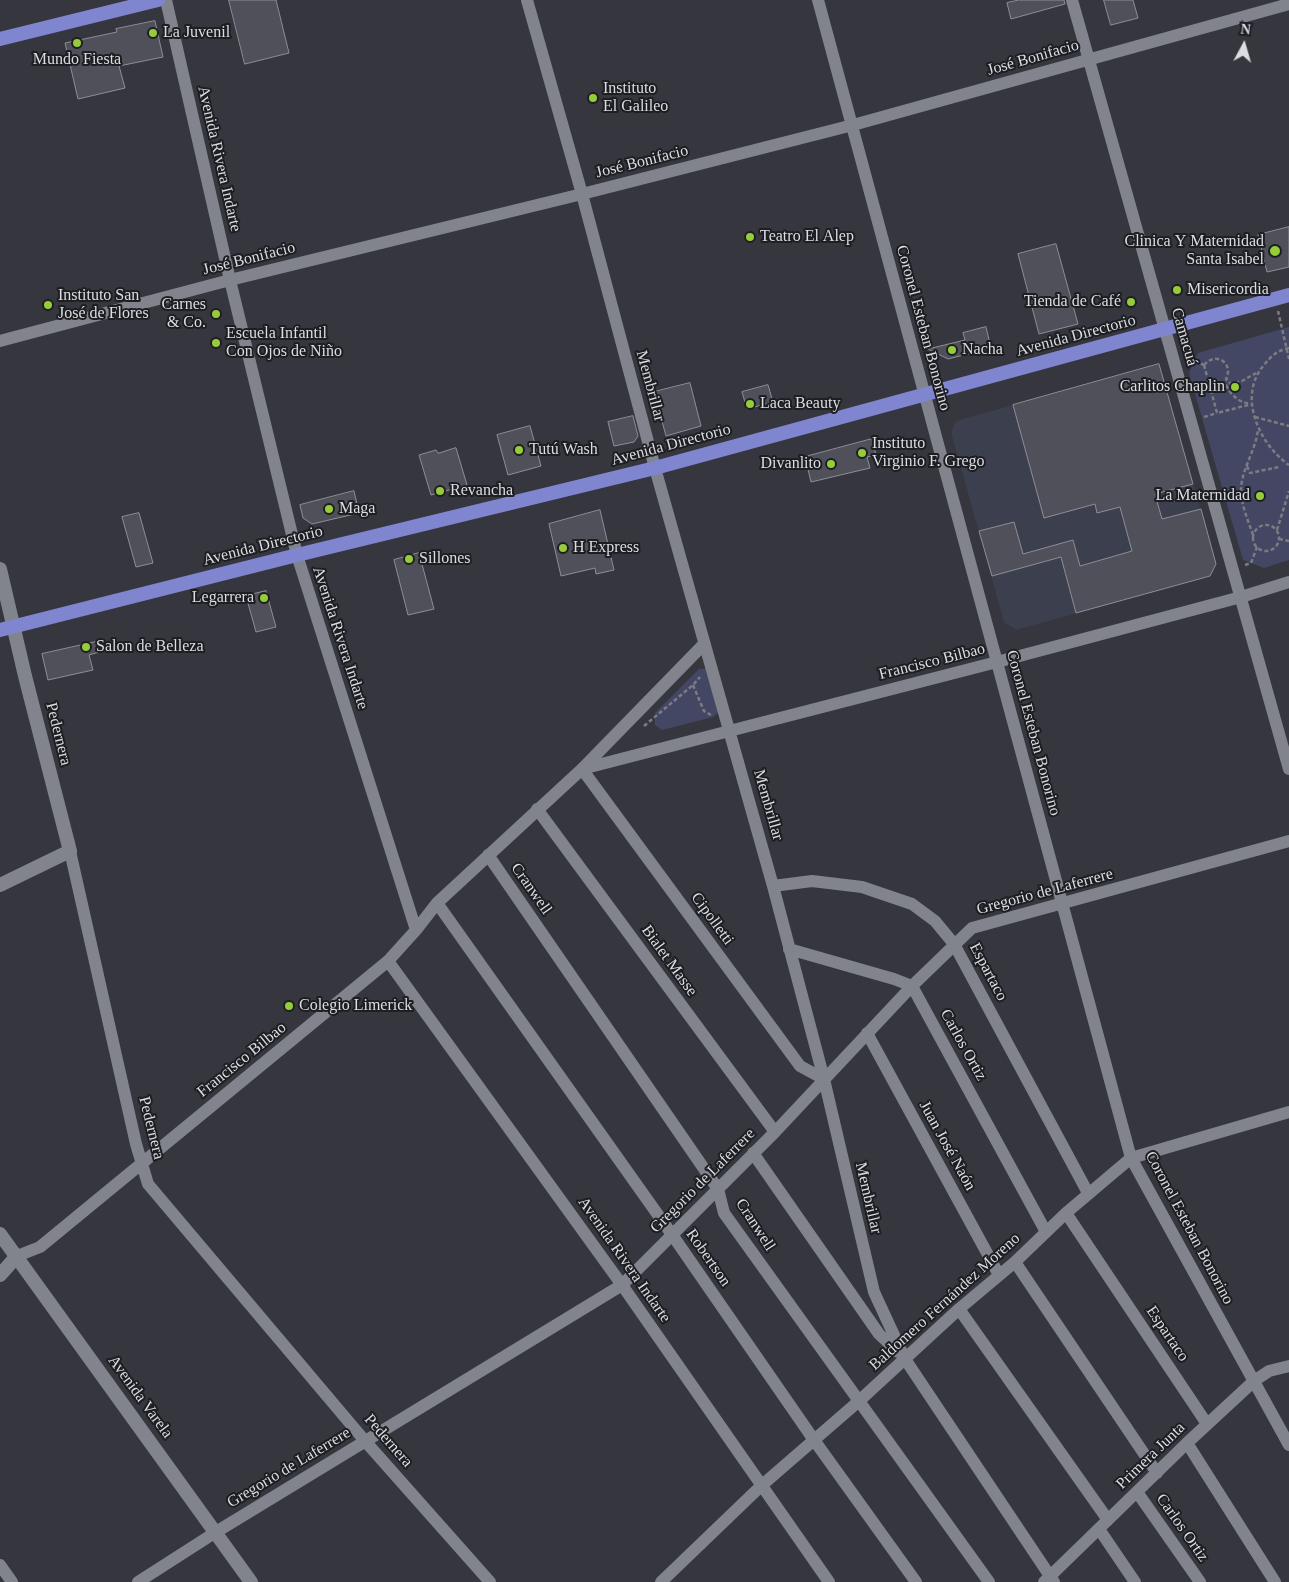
<!DOCTYPE html>
<html>
<head>
<meta charset="utf-8">
<style>
	body { margin:0 }
	#map { position:relative; width:1289px; height:1582px; overflow:hidden; background:#35363e; font-family:Georgia,serif }
	canvas { display:block }
	.north { position:absolute; left:1219px; top:20px; width:50px; height:50px; -webkit-text-stroke:4px #1d1e22; paint-order:stroke; rotate:6deg; font-size:14px; font-weight:700; line-height:20px; text-align:center; color:#dcdde2 }
	.north::after { content:''; display:block; margin:auto; width:18px; height:22px; background:#dcdde2; clip-path:polygon(50% 0,100% 100%,50% 72%,0 100%) }
</style>
</head>
<body>
<div id="map">
<canvas width="1289" height="1582"></canvas>
<div class="north">N</div>
</div>
<script>
const c = document.querySelector('canvas').getContext('2d');
c.lineJoin = 'round';
function fillPath(path, color) { c.fillStyle = color; c.fill(path, 'evenodd'); }
function trace(path, color, width, dash) { c.strokeStyle = color; c.lineWidth = width; c.lineCap = dash ? 'butt' : 'round'; c.setLineDash(dash || []); c.stroke(path); }
function drawText(font, color, halo, rows, align = 'center') {
  c.font = font + ' Georgia,serif'; c.lineWidth = 4; c.setLineDash([]); c.textBaseline = 'middle'; c.strokeStyle = halo; c.fillStyle = color; for (const [text, x, y, turn = 0] of rows) {
    c.save(); c.translate(x, y); c.rotate((+turn || 0) * Math.PI / 180); c.textAlign = isNaN(turn) ? turn : align; if (halo) c.strokeText(text, 0, 0); c.fillText(text, 0, 0); c.restore();
  }
}
const built = new Path2D(`
	M1139 370 1164 457 1184 452 1216 564 1210 576 1016 630 1004 622 951 432 956 421Z`);
const green = new Path2D(`
	M1289 327V560L1264 568 1243 560 1189 373 1198 353Z
	M707 668 718 713 713 717 662 730 655 725V713L699 669Z`);
const building = new Path2D(`
	M229 0H276L289 53 245 64Z
	M1019 0H1064L1065 4 1011 19 1007 3Z
	M1104 0H1133L1138 18 1111 25Z
	M155 21 163 57 119 66 125 88 78 99 65 43 117 32 116 29Z
	M1289 227V267L1267 272 1258 235Z
	M1056 244 1078 324 1039 334 1018 254Z
	M986 327 991 348 948 359 928 349 965 340 963 333Z
	M1159 364 1193 484 1155 494 1162 519 1201 509 1216 564 1210 576 1076 613 1061 557 992 576 979 531 1014 522 1023 554 1073 540 1080 566 1132 551 1120 507 1097 513 1095 504 1044 518 1013 405Z
	M690 383 701 426 666 436 654 392Z
	M768 385 773 402 747 409 742 392Z
	M633 416 638 436 634 442 614 446 608 422Z
	M530 426 541 466 508 475 497 435Z
	M872 439 876 455 867 457 870 468 811 482 805 457Z
	M456 448 467 485 431 495 419 455 436 450 438 453Z
	M354 491 359 513 312 524 303 518 300 505Z
	M600 510 614 570 596 574 595 568 561 576 549 524Z
	M139 513 153 563 136 567 122 517Z
	M419 553 434 609 408 615 394 560Z
	M266 591 276 627 256 632 246 596Z
	M100 641 103 651 89 655 93 670 48 680 42 654Z`);
const path = new Path2D(`
	M1278 311 1289 359
	M1187 337 1194 361 1204 365
	M1289 348C1278 350 1271 356 1264 365 1237 396 1259 444 1289 465
	M1204 365 1217 413 1252 404
	M1204 365C1216 351 1234 363 1226 379L1230 383
	M1226 385C1232 396 1238 402 1251 404
	M1210 389 1242 381 1256 373
	M1204 417 1217 413
	M1255 417 1289 426
	M1247 466 1250 473 1279 467
	M1253 538a13 13 0 1 1 26 0a13 13 0 1 1-26 0Z
	M1277 530 1289 491
	M1253 535C1248 520 1241 505 1241 489 1242 468 1256 450 1258 429
	M1279 539 1289 541
	M1245 565 1251 563 1257 547
	M693 685 704 711 711 715
	M644 726 693 685 700 677`);
const minor = new Path2D(`
	M166 0 230 280 297 555 416 930
	M527 0 582 194 655 468 773 886 824 1079 874 1292 905 1359 1054 1582
	M818 0 1131 1158 1289 1445
	M1072 0 1289 769
	M0 341 230 280 582 194 853 125 1289 4
	M537 809 775 1132
	M70 851 136 1144 148 1184 365 1441 490 1582
	M488 855 718 1189 724 1213 989 1582
	M773 886 812 881 862 887 912 904 935 921 954 944 1088 1193
	M437 903 673 1236 814 1440 916 1582
	M789 949 894 979 912 986 1046 1232
	M388 961 622 1285 829 1582
	M867 1033 999 1275
	M824 1079 800 1066 582 769 997 662 1241 597 1289 582
	M753 1153 879 1334 898 1352
	M1066 1213 1207 1424
	M17 1256 40 1247 388 961 416 930 437 903 582 769 704 644
	M1015 1262 1157 1473
	M959 1309 1108 1520
	M1187 1443 1275 1582
	M1137 1492 1200 1582
	M1099 1529 1135 1582
	M0 1565 12 1582
	M138 1582 216 1532 622 1285 775 1132 912 986 972 928 1289 841
	M661 1582 761 1486 859 1401 959 1309 1015 1262 1066 1213 1131 1158 1289 1112
	M1044 1582 1187 1443 1254 1381 1269 1371 1289 1366`);
const tertiary = new Path2D(`
	M0 569 25 676 70 851 0 885
	M0 1275 17 1256`);
const secondary = new Path2D(`
	M0 1234 251 1582`);
const primary = new Path2D(`
	M0 39 158 0
	M0 630 297 555 655 468 1289 295`);
const markers = [
	[153,33,5,"#96cc3a"],
	[77,43,5,"#96cc3a"],
	[593,98,5,"#96cc3a"],
	[750,237,5,"#96cc3a"],
	[1275,251,6,"#96cc3a"],
	[1177,290,5,"#96cc3a"],
	[1131,302,5,"#96cc3a"],
	[48,305,5,"#96cc3a"],
	[216,314,5,"#96cc3a"],
	[216,343,5,"#96cc3a"],
	[952,350,5,"#96cc3a"],
	[1235,387,5,"#96cc3a"],
	[750,404,5,"#96cc3a"],
	[519,450,5,"#96cc3a"],
	[862,453,5,"#96cc3a"],
	[831,464,5,"#96cc3a"],
	[440,491,5,"#96cc3a"],
	[1260,496,5,"#96cc3a"],
	[329,509,5,"#96cc3a"],
	[563,548,5,"#96cc3a"],
	[409,559,5,"#96cc3a"],
	[264,598,5,"#96cc3a"],
	[86,647,5,"#96cc3a"],
	[289,1006,5,"#96cc3a"]
];
const poiNames = [
	["La Juvenil",163,33],
	["Mundo Fiesta",77,60,"center"],
	["Instituto",603,89],
	["El Galileo",603,107],
	["Teatro El Alep",760,237],
	["Clinica Y Maternidad",1264,242,"right"],
	["Santa Isabel",1264,260,"right"],
	["Misericordia",1187,290],
	["Instituto San",58,296],
	["José de Flores",58,314],
	["Tienda de Café",1121,302,"right"],
	["Carnes",206,305,"right"],
	["& Co.",206,323,"right"],
	["Escuela Infantil",226,334],
	["Con Ojos de Niño",226,352],
	["Nacha",962,350],
	["Carlitos Chaplin",1225,387,"right"],
	["Laca Beauty",760,404],
	["Instituto",872,444],
	["Virginio F. Grego",872,462],
	["Tutú Wash",529,450],
	["Divanlito",821,464,"right"],
	["Revancha",450,491],
	["La Maternidad",1250,496,"right"],
	["Maga",339,509],
	["H Express",573,548],
	["Sillones",419,559],
	["Legarrera",254,598,"right"],
	["Salon de Belleza",96,647],
	["Colegio Limerick",299,1006]
];
const streetNames = [
	["José Bonifacio",1033,58,-16],
	["Avenida Rivera Indarte",219,159,77],
	["José Bonifacio",642,162,-14],
	["José Bonifacio",249,259,-14],
	["Coronel Esteban Bonorino",923,328,75],
	["Avenida Directorio",1076,336,-15],
	["Camacuá",1184,337,74],
	["Membrillar",650,386,75],
	["Avenida Directorio",671,445,-15],
	["Avenida Directorio",263,546,-14],
	["Avenida Rivera Indarte",340,638,72],
	["Francisco Bilbao",932,662,-14],
	["Coronel Esteban Bonorino",1033,733,75],
	["Pedernera",58,734,76],
	["Membrillar",768,805,74],
	["Cranwell",531,889,55],
	["Gregorio de Laferrere",1045,892,-15],
	["Cipolletti",712,919,54],
	["Bialet Masse",669,961,54],
	["Espartaco",988,972,62],
	["Carlos Ortiz",963,1045,61],
	["Francisco Bilbao",242,1060,-39],
	["Pedernera",151,1128,76],
	["Juan José Naón",947,1146,61],
	["Gregorio de Laferrere",703,1181,-45],
	["Membrillar",868,1198,77],
	["Cranwell",755,1225,57],
	["Coronel Esteban Bonorino",1189,1228,62],
	["Robertson",708,1258,55],
	["Avenida Rivera Indarte",624,1260,55],
	["Baldomero Fernández Moreno",945,1302,-42],
	["Espartaco",1167,1334,56],
	["Avenida Varela",140,1397,54],
	["Pedernera",388,1441,49],
	["Primera Junta",1151,1456,-44],
	["Gregorio de Laferrere",289,1468,-31],
	["Carlos Ortiz",1182,1528,55]
];
fillPath(built, '#3c3f4d');
fillPath(green, '#434763');
fillPath(building, '#4f5059');
trace(building, '#8d8e98', 1);
trace(path, '#7b7c83', 2.5, [4, 2.5]);
trace(minor, '#82848d', 12);
trace(tertiary, '#82848d', 14);
trace(secondary, '#82848d', 14);
trace(primary, '#8085cf', 14);
for (const [x, y, r, color] of markers) { const dot = new Path2D(); dot.arc(x, y, r, 0, 2 * Math.PI); c.fillStyle = color; c.fill(dot); trace(dot, '#1d1e22', 2); }
drawText('16px', '#dcdde2', '#1d1e22', poiNames, 'left');
drawText('16px', '#dcdde2', '#1d1e22', streetNames);
</script>
</body>
</html>
